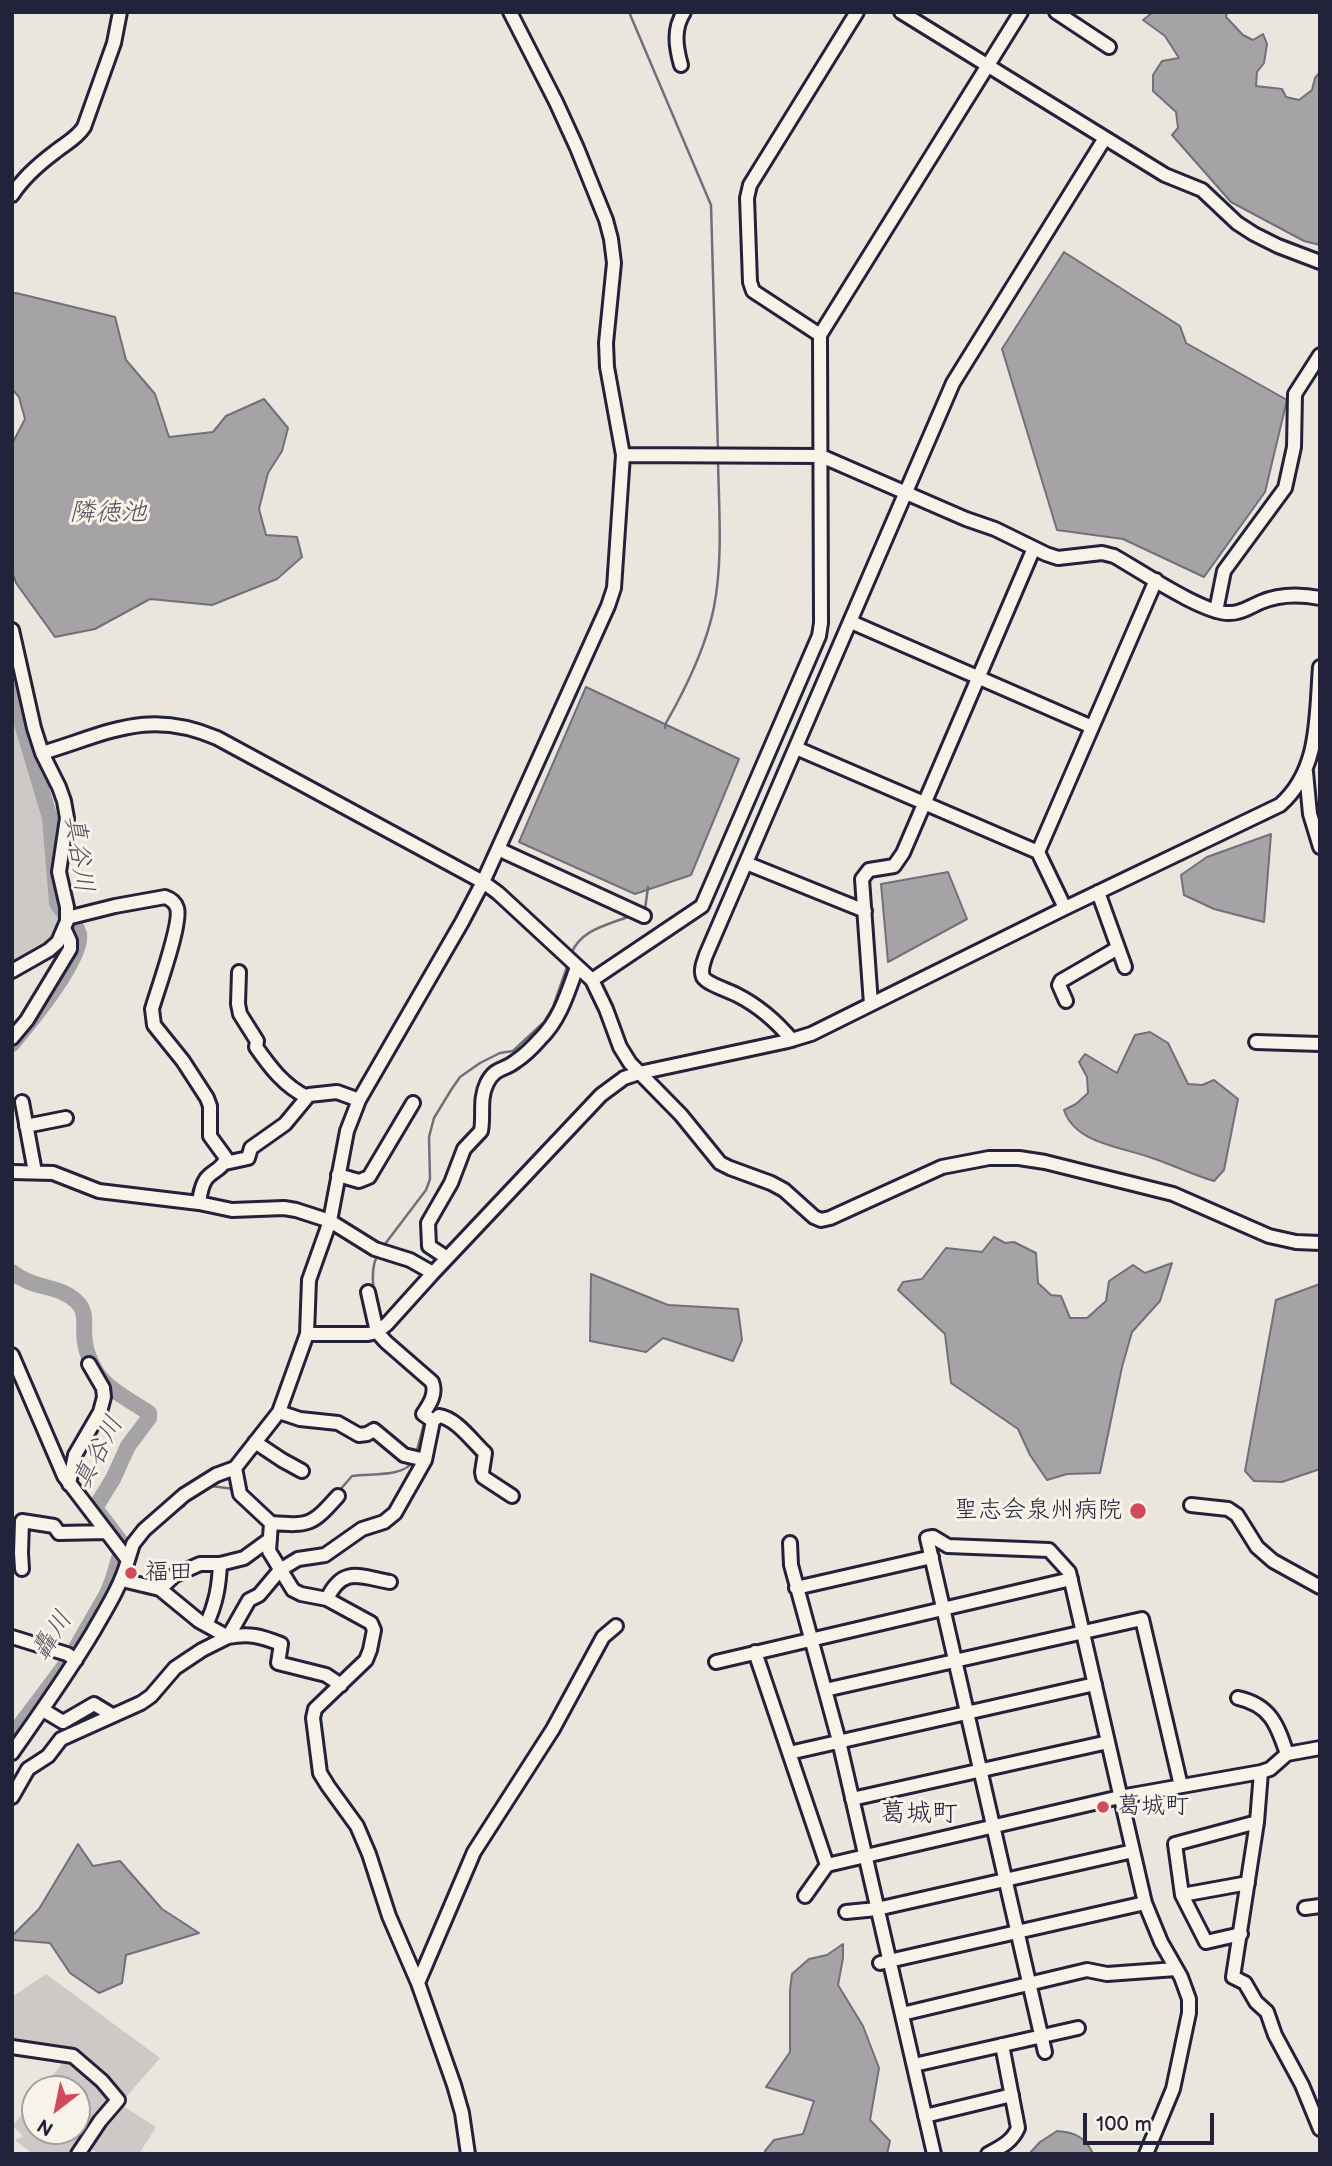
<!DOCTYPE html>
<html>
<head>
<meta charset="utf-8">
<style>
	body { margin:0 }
	#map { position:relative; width:1332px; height:2166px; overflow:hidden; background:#eae6de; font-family:"Balsamiq Sans",sans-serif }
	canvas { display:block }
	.frame { position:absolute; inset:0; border:14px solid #22223b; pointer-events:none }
	.north { position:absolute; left:21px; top:2075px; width:70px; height:70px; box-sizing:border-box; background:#f7f3e8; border:2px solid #a29fa3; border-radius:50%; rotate:212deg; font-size:19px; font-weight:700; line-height:28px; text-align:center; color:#22223b }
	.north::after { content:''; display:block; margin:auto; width:24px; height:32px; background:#d1495b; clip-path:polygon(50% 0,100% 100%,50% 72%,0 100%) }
	.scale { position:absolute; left:1083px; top:2113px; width:131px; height:32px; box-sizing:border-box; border:4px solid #22223b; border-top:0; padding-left:9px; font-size:21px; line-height:24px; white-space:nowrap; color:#22223b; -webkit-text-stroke:5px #f7f3e8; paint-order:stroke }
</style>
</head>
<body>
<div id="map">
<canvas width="1332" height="2166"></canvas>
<div class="frame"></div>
<div class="north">N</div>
<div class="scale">100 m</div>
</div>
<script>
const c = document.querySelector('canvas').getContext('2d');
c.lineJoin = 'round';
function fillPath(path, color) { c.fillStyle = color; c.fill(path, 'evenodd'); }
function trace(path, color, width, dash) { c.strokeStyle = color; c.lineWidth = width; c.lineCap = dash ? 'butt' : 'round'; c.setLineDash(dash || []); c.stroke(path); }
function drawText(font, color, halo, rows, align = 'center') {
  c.font = font + ' "Balsamiq Sans","Klee One",sans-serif'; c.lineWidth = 6; c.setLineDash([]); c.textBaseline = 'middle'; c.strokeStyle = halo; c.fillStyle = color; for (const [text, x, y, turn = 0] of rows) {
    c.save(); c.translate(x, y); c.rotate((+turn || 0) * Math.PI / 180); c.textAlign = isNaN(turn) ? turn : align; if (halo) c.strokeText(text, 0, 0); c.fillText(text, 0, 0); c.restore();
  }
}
const green = new Path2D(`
	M12 701 47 820 52 896 54 904 62 917C56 944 34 953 12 965Z
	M46 1974 160 2058 120 2104 156 2127 139 2154H102L88 2148 77 2154H33L15 2140 23 2136 13 2126 35 2098V2131H77V2089H42L67 2057 12 2041V1997Z`);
const water = new Path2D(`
	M1153 12H1227L1226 17 1243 35 1253 40 1263 34 1267 44 1264 63 1257 72 1256 86 1282 89 1286 97 1299 100 1312 90 1315 78 1320 72V245L1304 241 1231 202 1172 135 1178 128 1176 112 1153 91V75L1162 61 1179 58 1165 36 1143 20Z
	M1064 252 1180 326 1186 343 1287 400 1265 492 1204 577 1123 539 1057 530 1002 349Z
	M16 293 115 317 126 360 155 394 169 437 213 432 226 416 264 399 288 428 282 451 268 473 259 509 266 535 297 537 302 557 277 579 212 605 150 599 95 629 55 637 16 583 12 571V444L25 419 19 397 12 389V294Z
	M586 687 739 759 691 875 635 894 519 842Z
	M1271 834 1264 922 1214 909 1184 895 1181 875 1207 857Z
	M948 872 967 919 888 962 881 884Z
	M1150 1032 1168 1043 1188 1084 1202 1085 1214 1080 1238 1099 1224 1170 1214 1181C1193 1175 1173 1165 1152 1158 1123 1147 1075 1144 1064 1110L1076 1104 1088 1093 1087 1077 1079 1062 1085 1054 1117 1073 1135 1035Z
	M994 1237 1005 1243 1014 1242 1036 1253 1038 1283 1051 1295 1061 1296 1070 1318H1087L1106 1301 1109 1281 1133 1265 1145 1273 1172 1263 1160 1301 1132 1332 1122 1367 1100 1473 1067 1474 1047 1480 1030 1455 1018 1429 951 1383 945 1334 898 1290 903 1282 922 1279 946 1248 982 1252Z
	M591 1274 668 1305 738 1309 742 1340 733 1361 663 1338 646 1352 590 1341Z
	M1320 1284V1469L1282 1482 1254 1481 1245 1471 1276 1300Z
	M78 1844 93 1866 120 1861 162 1909 199 1933 126 1955 122 1983 99 1993 70 1973 50 1943 12 1940V1936L39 1909Z
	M843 1944V1958L838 1985 863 2026 879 2068 870 2120 890 2141 887 2154H765V2151L774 2140 803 2134 814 2101 766 2087 790 2052V1990L792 1974 809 1959 827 1955Z
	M1057 2131C1074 2132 1086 2137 1093 2154H1029L1040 2142Z`);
const stream = new Path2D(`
	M629 12 711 205 718 451
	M665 728 666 723C686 688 706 647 714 607 723 560 719 509 718 461
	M643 910 645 909 648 887
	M571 954C581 929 608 925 630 916
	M382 1248 426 1190 430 1179 429 1137 434 1118 451 1090 460 1077 480 1063 500 1053 513 1051 544 1022 553 1007 568 964
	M374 1291C372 1279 372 1265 378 1254
	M416 1454 425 1420
	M206 1488 211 1486 234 1489
	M339 1491 352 1476C371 1473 404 1478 414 1460
	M171 1515 184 1506 189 1498`);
const river = new Path2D(`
	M12 690 50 818 57 903C63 915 76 922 79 934 84 957 28 1025 12 1044
	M12 1272C34 1290 58 1284 76 1301 89 1312 82 1328 85 1342 86 1352 92 1365 97 1373 108 1390 133 1402 149 1413V1418L128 1446 113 1479 95 1508 121 1542 120 1555 113 1579 107 1594 69 1660 12 1736`);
const minor = new Path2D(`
	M901 12 1165 175 1202 190 1237 223 1254 234 1278 246 1320 262
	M1056 12 1109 47
	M681 65C676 47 673 29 684 12
	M12 195C23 178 39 164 55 152 66 143 76 139 84 127L114 43 120 12
	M820 335 1021 12
	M623 455 821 456 966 519 995 529 1046 554 1058 558 1102 553 1114 556C1139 570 1205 615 1230 613 1242 613 1251 606 1261 602 1280 594 1299 594 1320 598
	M1216 611 1224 571 1285 488 1294 447 1295 394 1320 355
	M851 622 1092 727
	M12 630 34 728 42 753
	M796 748 1038 852 1065 908
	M1306 772 1310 814 1320 847
	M498 849 644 916
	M1038 852 1156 580
	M746 863 865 911
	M1098 892 1125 967
	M67 918 115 906 165 897C171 899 175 902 177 908 182 923 157 991 152 1009L154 1025 183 1061 207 1098 210 1106V1136L226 1158C223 1169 212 1171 206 1179 201 1186 200 1195 199 1203
	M12 971 49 950 58 942 67 921V907L59 872 67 818 64 801 59 787 42 753C109 733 148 708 217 738L483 882 498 893 592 980 606 1009 620 1047 630 1063 681 1115 720 1163 730 1168 771 1183 784 1190 814 1217 821 1220 830 1218 942 1167 989 1158H1019L1045 1162 1173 1194 1269 1236 1296 1242 1320 1243
	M239 972 238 1004 240 1014 257 1041 256 1047C270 1067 284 1086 307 1097
	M592 980 702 906 819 636 821 623 820 335 753 291 750 282 747 198 750 185 857 12
	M1066 1001 1059 985 1061 981 1118 948
	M871 1004 862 879 869 870 894 866 903 853 1034 548
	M12 1038 27 1020 70 949V941L64 928
	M792 1040C776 1021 759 1006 737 995 730 991 707 984 703 977 700 970 704 961 706 955L953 383 1105 138
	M1256 1042 1320 1044
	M22 1102 35 1172
	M26 1126 66 1118
	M225 1163 248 1158 251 1148 285 1124 309 1095 337 1092 359 1100
	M12 1172 53 1173 99 1191 199 1203 232 1210 284 1208 296 1210 330 1221 375 1249 410 1260 433 1273
	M338 1175 359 1181 369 1177 413 1103
	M447 1258 429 1246 428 1223 451 1183 464 1149 481 1131C484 1115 479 1099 487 1083 496 1066 504 1071 516 1061 525 1055 533 1047 540 1039 560 1020 568 992 577 967
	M368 1292 377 1332 386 1342 432 1382C437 1394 429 1405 423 1414L433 1421 439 1416C456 1418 473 1442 485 1453L482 1472 483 1477 512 1496
	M307 1334H368L377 1332 387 1324 433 1273 601 1095 624 1078 639 1073 788 1041 811 1034 1065 908 1280 805C1320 770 1316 716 1320 667
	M12 1355 64 1476 128 1560C121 1586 106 1609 93 1632 68 1674 40 1713 12 1753
	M279 1412 300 1419 338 1423 359 1435 367 1434 374 1430 404 1455 425 1460
	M255 1442 282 1460 302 1471
	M235 1468 240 1494 271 1523 269 1551 293 1590 301 1594 327 1599 371 1623 374 1630 370 1650 366 1660 315 1709 313 1718 320 1773 328 1786 357 1826 369 1854 389 1916 418 1983 454 2085 462 2113 468 2154
	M69 1484 75 1455 100 1412 104 1397 103 1388 89 1364
	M1191 1505 1228 1509 1237 1515 1257 1547 1273 1561 1320 1587
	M271 1523C310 1526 312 1525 338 1496
	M790 1543 791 1565 839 1741 934 2154
	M128 1560 133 1544 144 1530 184 1495 216 1475 235 1468 279 1412 307 1334 309 1280 330 1221 347 1131 359 1100 462 922 483 882 608 606 614 588 623 455 607 367 606 343 614 263 611 239 606 220 577 148 556 102 510 12
	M22 1569 21 1553 22 1521 54 1526 59 1533 107 1532
	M122 1580 160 1589 199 1621 228 1637C250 1633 260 1636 281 1644L278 1663 326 1675 341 1685
	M796 1588 932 1557
	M160 1589 175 1575 200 1564H220L244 1558 270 1539
	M327 1599C343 1565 361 1577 390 1582
	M206 1625C216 1604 219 1586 220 1564
	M12 1637 67 1654 76 1660
	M755 1652 827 1865
	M716 1662 1071 1579
	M825 1690 1142 1619 1181 1786
	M1238 1698C1270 1705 1277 1724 1287 1754
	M43 1710 63 1722 94 1704 112 1715
	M789 1753 1095 1684
	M1261 1772 1257 1822 1233 1977 1245 1983 1256 2002 1267 2012 1275 2035 1302 2085 1320 2129
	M12 1797 28 1769 48 1756 61 1739 141 1703 151 1696 175 1668 202 1650 228 1637 249 1600 259 1595 280 1570 298 1559 325 1555 362 1529 384 1522 395 1513 425 1460 433 1421
	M852 1799 1108 1742
	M1182 1895 1248 1883
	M805 1896 827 1865 1120 1797 1261 1772 1270 1769 1287 1754 1320 1748
	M1305 1908 1320 1906
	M846 1912 877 1909 1133 1851
	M1241 1934 1206 1942 1182 1895 1175 1844 1257 1822
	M880 1963 1145 1903
	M418 1983 474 1852 553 1729 603 1637 616 1626
	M902 2014 1087 1970 1107 1974 1176 1969
	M12 2047 73 2056 102 2081 118 2100 100 2121 78 2154
	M1045 2052 927 1538 933 1537 948 1546 1049 1550 1069 1572 1145 1903 1161 1942 1181 1977 1189 1999V2013L1173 2089 1146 2154
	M914 2065 1078 2028
	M925 2116 1012 2095
	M988 2154C1001 2147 1012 2142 1018 2128L1002 2045`);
const markers = [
	[1138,1511,9,"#d1495b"],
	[131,1573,7,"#d1495b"],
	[1103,1807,7,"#d1495b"]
];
const poiNames = [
	["聖志会泉州病院",1122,1511,"right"],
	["福田",145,1573],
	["葛城町",1117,1807]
];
const waterNames = [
	["隣徳池",108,513],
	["真谷川",78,854,82],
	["真谷川",99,1453,-62],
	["轟川",53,1636,-58]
];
const neighbourhoodNames = [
	["葛城町",919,1814]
];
fillPath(green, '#cdc9c6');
fillPath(water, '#a6a3a6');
trace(water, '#716f7b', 2);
trace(stream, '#716f7b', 2.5);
trace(river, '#a6a3a6', 16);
trace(minor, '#22223b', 18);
trace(minor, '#f7f3e8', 12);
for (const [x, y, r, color] of markers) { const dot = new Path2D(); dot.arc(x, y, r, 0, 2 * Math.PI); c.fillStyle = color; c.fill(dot); trace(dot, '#f7f3e8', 2.5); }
drawText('24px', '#22223b', '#f7f3e8', poiNames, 'left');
drawText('italic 26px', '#504f60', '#f7f3e8', waterNames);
drawText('26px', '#22223b', '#f7f3e8', neighbourhoodNames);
</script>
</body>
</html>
